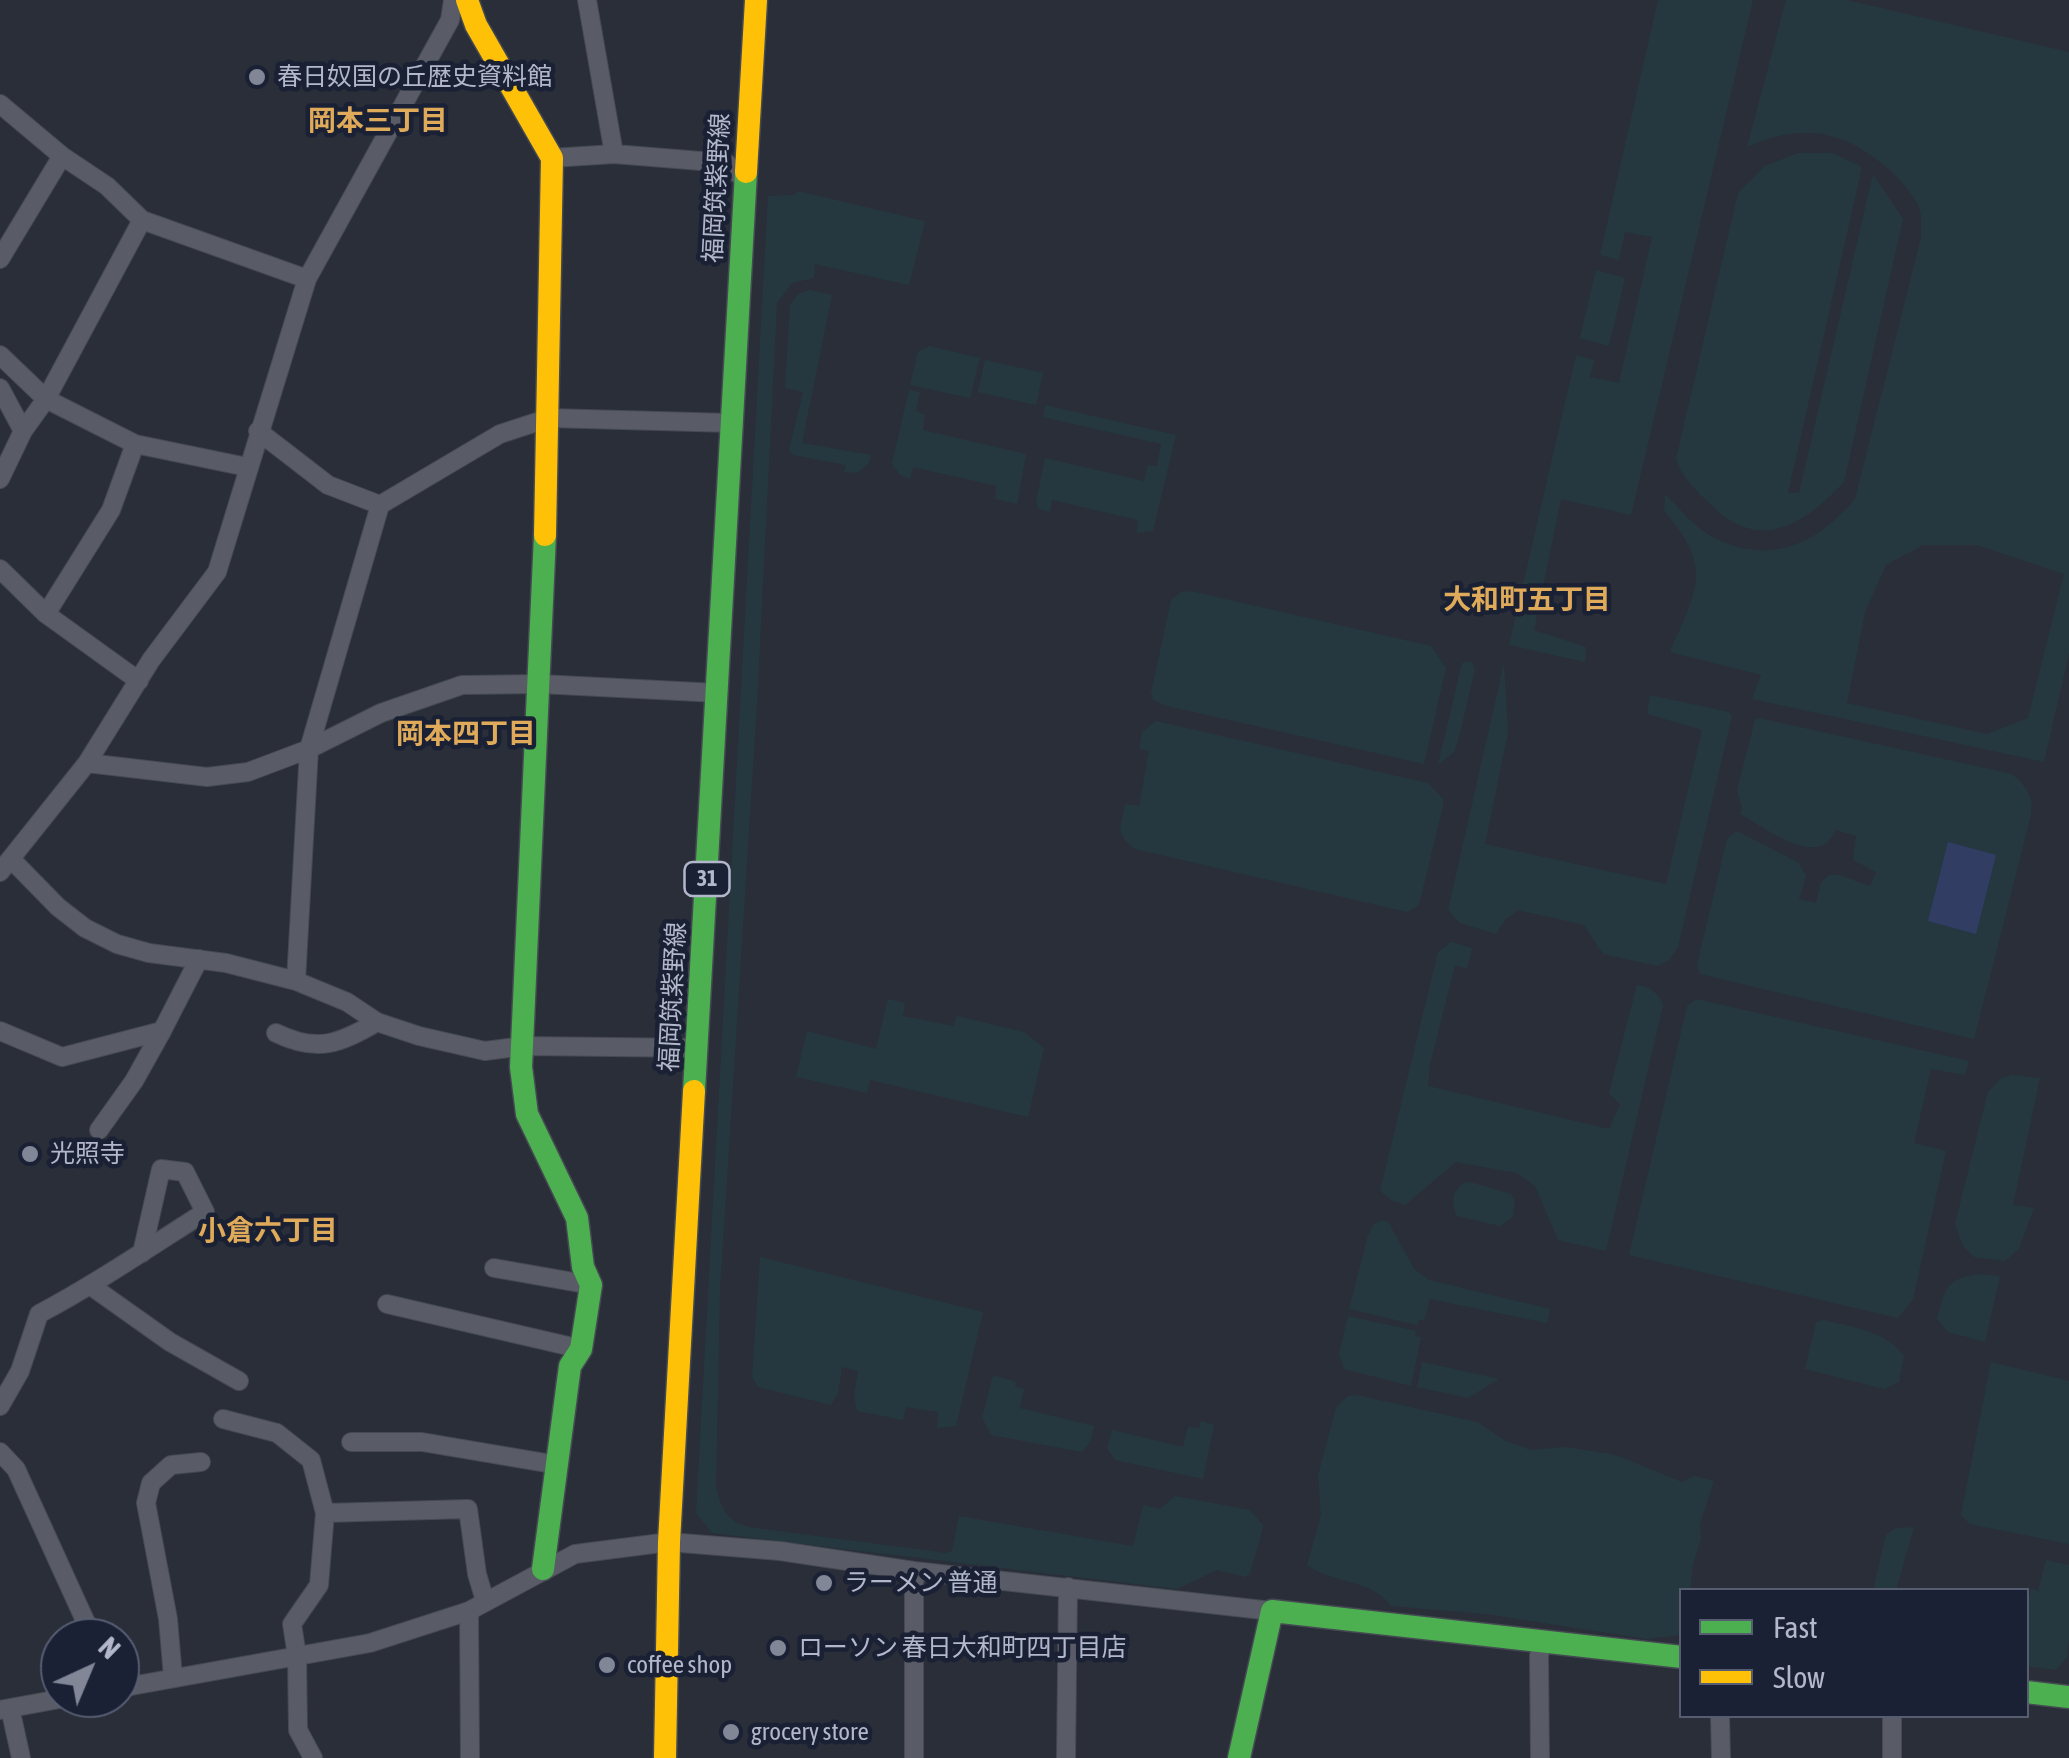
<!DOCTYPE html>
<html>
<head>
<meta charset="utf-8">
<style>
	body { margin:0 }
	#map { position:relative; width:2069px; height:1758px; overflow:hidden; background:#292e39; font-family:"Asap Condensed",sans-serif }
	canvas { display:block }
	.legend { position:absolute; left:1679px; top:1588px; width:350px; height:130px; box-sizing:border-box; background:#1b2135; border:2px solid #575d71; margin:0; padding:12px 18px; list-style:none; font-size:30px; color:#b2b7cb }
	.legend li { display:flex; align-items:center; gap:20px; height:50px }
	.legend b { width:50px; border:2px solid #575d71 }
	.north { position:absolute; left:40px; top:1618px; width:100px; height:100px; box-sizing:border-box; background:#1b2135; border:2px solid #575d71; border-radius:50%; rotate:44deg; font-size:28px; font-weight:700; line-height:40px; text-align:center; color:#b2b7cb }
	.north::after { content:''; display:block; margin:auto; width:35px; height:45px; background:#828798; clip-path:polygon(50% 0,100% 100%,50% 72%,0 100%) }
</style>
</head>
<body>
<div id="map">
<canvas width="2069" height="1758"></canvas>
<ul class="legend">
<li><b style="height:12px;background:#4caf50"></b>Fast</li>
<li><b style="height:12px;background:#ffc107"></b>Slow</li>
</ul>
<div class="north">N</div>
</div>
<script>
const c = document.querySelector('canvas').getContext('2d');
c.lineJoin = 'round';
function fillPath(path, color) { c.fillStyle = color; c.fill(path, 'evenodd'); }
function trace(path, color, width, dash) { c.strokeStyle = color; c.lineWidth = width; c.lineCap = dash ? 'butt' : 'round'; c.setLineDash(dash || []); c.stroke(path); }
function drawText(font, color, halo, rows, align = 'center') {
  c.font = font + ' "Asap Condensed","Noto Sans JP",sans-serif'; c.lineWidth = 9; c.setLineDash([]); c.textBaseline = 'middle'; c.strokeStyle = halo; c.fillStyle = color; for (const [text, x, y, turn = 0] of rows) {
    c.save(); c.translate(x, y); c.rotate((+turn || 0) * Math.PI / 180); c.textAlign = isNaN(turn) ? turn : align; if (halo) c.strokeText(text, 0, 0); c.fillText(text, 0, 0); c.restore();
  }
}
const green = new Path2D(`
	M1658 0H1753L1631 515 1561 499 1534 630 1586 647 1585 662 1509 645 1576 355 1594 360 1590 377 1619 383 1652 237 1625 232 1619 260 1600 255Z
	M1786 0H1847L2069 52V654L2044 762 1752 699 1761 675 1670 652C1697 589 1714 568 1664 511L1665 494C1679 508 1694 527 1711 536 1768 567 1816 545 1855 499L1921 238C1921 229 1922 215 1919 207 1914 195 1899 179 1890 170 1843 130 1804 122 1747 147ZM1923 545H1977L2064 574 2028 718 1987 734 1847 703 1865 612 1886 565Z
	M1798 153H1833L1862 167 1788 493H1799L1873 174 1903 219 1844 482C1803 526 1758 554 1709 503 1695 489 1682 478 1676 459L1738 193 1765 166Z
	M798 191 925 221 909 285 815 264 814 278 792 283 777 303 757 704 720 1289 716 1488C721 1508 727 1521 748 1527L946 1553 952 1551 959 1516 1133 1546 1143 1505 1160 1509 1175 1496 1250 1510 1263 1525 1262 1531 1250 1573 1245 1577 1217 1570 1177 1589 712 1533 696 1513 768 196 794 195Z
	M1596 270 1625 278 1609 346 1580 338Z
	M809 290 832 295 802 443 871 455 869 463 857 473 844 472 846 465 793 455 789 450 803 392 785 388 790 306 798 294Z
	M929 346 980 358 970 398 910 385 918 352Z
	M985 360 1043 373 1036 405 978 392Z
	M909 390 920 392 916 411 925 415 923 430 1026 454 1017 504 995 499 996 486 913 467 910 479 899 474 892 463Z
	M1045 405 1176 435 1153 531 1137 533 1138 520 1052 500 1050 512 1039 509 1036 502 1045 458 1144 481 1148 465 1157 466 1161 444 1043 417Z
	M1190 591 1431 646 1446 668 1424 764 1167 706 1153 700 1151 693 1171 600 1181 592Z
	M1471 661 1475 670 1458 741 1454 752 1438 765 1462 663Z
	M1504 663 1508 733 1485 844 1666 884 1702 730 1647 714 1650 695 1729 712 1732 716 1678 947 1669 960 1658 966 1603 954 1584 925 1518 910 1505 920 1496 934 1460 923 1448 910Z
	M1759 718 2012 774C2027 787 2034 796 2031 815L1974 1039 1700 974 1697 965 1727 839 1737 831 1799 863 1806 876 1799 899 1816 903 1821 882 1829 875H1839L1870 886 1876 872 1853 860 1856 836 1836 830C1819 871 1766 828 1740 814L1742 807 1737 790 1755 720Z
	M1156 721 1428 783 1443 799V806L1419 905 1407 912 1135 849 1125 840 1120 830 1125 804 1139 806 1149 751 1139 749 1142 732Z
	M1451 942 1472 948 1467 969 1455 965 1430 1064 1428 1086 1609 1129 1620 1104 1609 1093 1637 985C1651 987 1657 992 1663 1005L1606 1251 1558 1240 1535 1186 1517 1173 1456 1162 1405 1205 1391 1200 1380 1191 1438 952Z
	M888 999 905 1003 903 1016 953 1026 957 1016 1024 1032 1044 1048 1028 1117 870 1080 867 1093 796 1077 807 1031 876 1049Z
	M1696 999 1969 1061 1965 1075 1931 1069 1914 1143 1946 1151 1913 1299 1898 1318 1629 1255 1687 1006Z
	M2011 1075 2040 1078 2013 1205 2034 1208 2019 1249 2005 1261 1974 1257 1963 1246 1955 1224 1988 1092 2000 1079Z
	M1470 1182 1511 1194 1515 1201 1513 1217 1500 1226 1457 1216C1451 1202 1451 1194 1463 1183Z
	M1383 1220 1389 1223 1414 1269 1429 1280 1550 1309 1547 1323 1430 1299 1424 1320H1419L1417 1325 1349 1309 1368 1235 1374 1224Z
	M760 1257 983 1312 956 1426 937 1428 938 1412 906 1407 903 1420 857 1411 854 1396 858 1371 842 1367 838 1393 831 1405 758 1387 752 1377Z
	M1978 1274 2000 1276 1985 1342 1948 1332 1937 1319C1945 1290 1945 1279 1978 1274Z
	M1348 1316 1416 1331 1415 1336 1421 1337 1411 1386 1344 1369 1339 1354Z
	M1824 1320C1854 1328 1885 1330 1904 1356L1899 1382 1884 1389 1805 1369 1816 1322Z
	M1422 1362 1504 1380 1499 1379 1468 1398 1417 1387Z
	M1991 1362 2069 1381V1544L1970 1524 1961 1515Z
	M993 1375 1016 1382 1015 1386 1024 1389 1020 1408 1094 1426 1090 1442 1082 1452 991 1435 982 1418Z
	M1357 1395 1477 1422 1506 1441 1531 1450 1567 1447 1616 1455 1682 1482 1694 1476 1714 1481 1700 1524 1701 1539 1693 1564 1690 1590H1682L1681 1635 1647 1639 1486 1614 1391 1606C1372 1579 1333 1584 1307 1565L1321 1515 1318 1475 1336 1408 1348 1396Z
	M1201 1421 1214 1425 1203 1479 1115 1460 1107 1448 1112 1430 1183 1447 1188 1427 1199 1428Z
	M1914 1527 1896 1590H1873L1886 1535 1896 1528Z
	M2046 1560 2069 1565V1640L2067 1657 2056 1670 2027 1666V1608L2031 1588 2038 1591Z`);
const water = new Path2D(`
	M1948 842 1996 855 1976 934 1928 921Z`);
const street = new Path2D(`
	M587 0 614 154
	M0 104 62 156 107 186 142 220 307 279
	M552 158 614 154 726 163 745 180
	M0 259 62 156
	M0 355 46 399 135 444 247 467
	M0 388 23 431
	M258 431 328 485 380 505 500 434 549 418 731 423
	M0 479 23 431 46 399 142 220
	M0 569 46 614 139 681
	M46 614 111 510 135 444
	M87 763 207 777 248 772 309 749 381 713 462 685 540 684 718 693
	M12 860 58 907 85 928 117 944 149 953 226 963 296 981 347 1002 377 1022 419 1036 485 1051 524 1046 698 1048
	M0 872 87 763 151 660 217 572 307 279 450 20 453 0
	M296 981 309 749 380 505
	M0 1031 62 1057 162 1031 199 959
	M276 1033C317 1053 339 1044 377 1022
	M99 1130 134 1081 162 1031
	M494 1268 591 1285
	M91 1286 170 1342 239 1381
	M387 1304 581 1349
	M0 1406 20 1371 39 1314C97 1283 150 1247 205 1212L185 1172 161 1169 142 1253
	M223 1419 277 1433 311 1460 325 1513 319 1585 292 1624 297 1656 298 1730 313 1758
	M351 1442H422L558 1465
	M0 1452 16 1469 93 1638
	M325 1513 468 1509 477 1574 485 1601
	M469 1611 470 1758
	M173 1677 168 1619 146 1503 151 1483 171 1465 201 1462
	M120 1688 370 1643 469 1611 575 1554 669 1542 780 1551 914 1571 1272 1611
	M10 1708 21 1758
	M0 1710 65 1698
	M1720 1716 1721 1758
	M1892 1716V1758
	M914 1758V1571
	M1066 1758 1068 1587
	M1540 1758 1539 1656 1542 1641`);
const fast = new Path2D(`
	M694 1091 746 172
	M543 1569 570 1366 581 1349 591 1285 583 1267 577 1218 527 1114 521 1067 545 535
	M2026 1692 2069 1697
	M1239 1758 1272 1611 1682 1657`);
const slow = new Path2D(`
	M467 0 476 25 552 158 545 535
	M746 172 756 0
	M665 1758 669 1542 694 1091`);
const markers = [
	[257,77,10,"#828798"],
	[30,1154,10,"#828798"],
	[824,1583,10,"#828798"],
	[778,1648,10,"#828798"],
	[607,1665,10,"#828798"],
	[731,1732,10,"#828798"]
];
const shields = [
	[707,879,45]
];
const shieldNames = [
	["31",707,879]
];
const poiNames = [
	["春日奴国の丘歴史資料館",277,77],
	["光照寺",50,1154],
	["ラーメン 普通",844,1583],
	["ローソン 春日大和町四丁目店",798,1648],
	["coffee shop",627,1665],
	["grocery store",751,1732]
];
const streetNames = [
	["福岡筑紫野線",717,188,-87],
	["福岡筑紫野線",673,997,-87]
];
const neighbourhoodNames = [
	["岡本三丁目",378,121],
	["大和町五丁目",1527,600],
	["岡本四丁目",466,734],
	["小倉六丁目",268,1231]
];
fillPath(green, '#253840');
fillPath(water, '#313d63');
trace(street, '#454952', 20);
trace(fast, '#454952', 25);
trace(slow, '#454952', 25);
trace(street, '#595c67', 18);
trace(fast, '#4caf50', 22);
trace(slow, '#ffc107', 22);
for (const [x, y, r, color] of markers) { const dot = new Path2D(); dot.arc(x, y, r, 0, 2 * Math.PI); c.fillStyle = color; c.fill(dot); trace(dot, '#1b2135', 4); }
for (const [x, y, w] of shields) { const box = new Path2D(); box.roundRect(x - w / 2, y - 17, w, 34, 8); c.fillStyle = '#1b2135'; c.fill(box); trace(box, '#b2b7cb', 2.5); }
drawText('bold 22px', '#b2b7cb', null, shieldNames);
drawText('25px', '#b2b7cb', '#1b2135', poiNames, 'left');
drawText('25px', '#b2b7cb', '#1b2135', streetNames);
drawText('bold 28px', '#dfaa59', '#1b2135', neighbourhoodNames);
</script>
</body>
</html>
